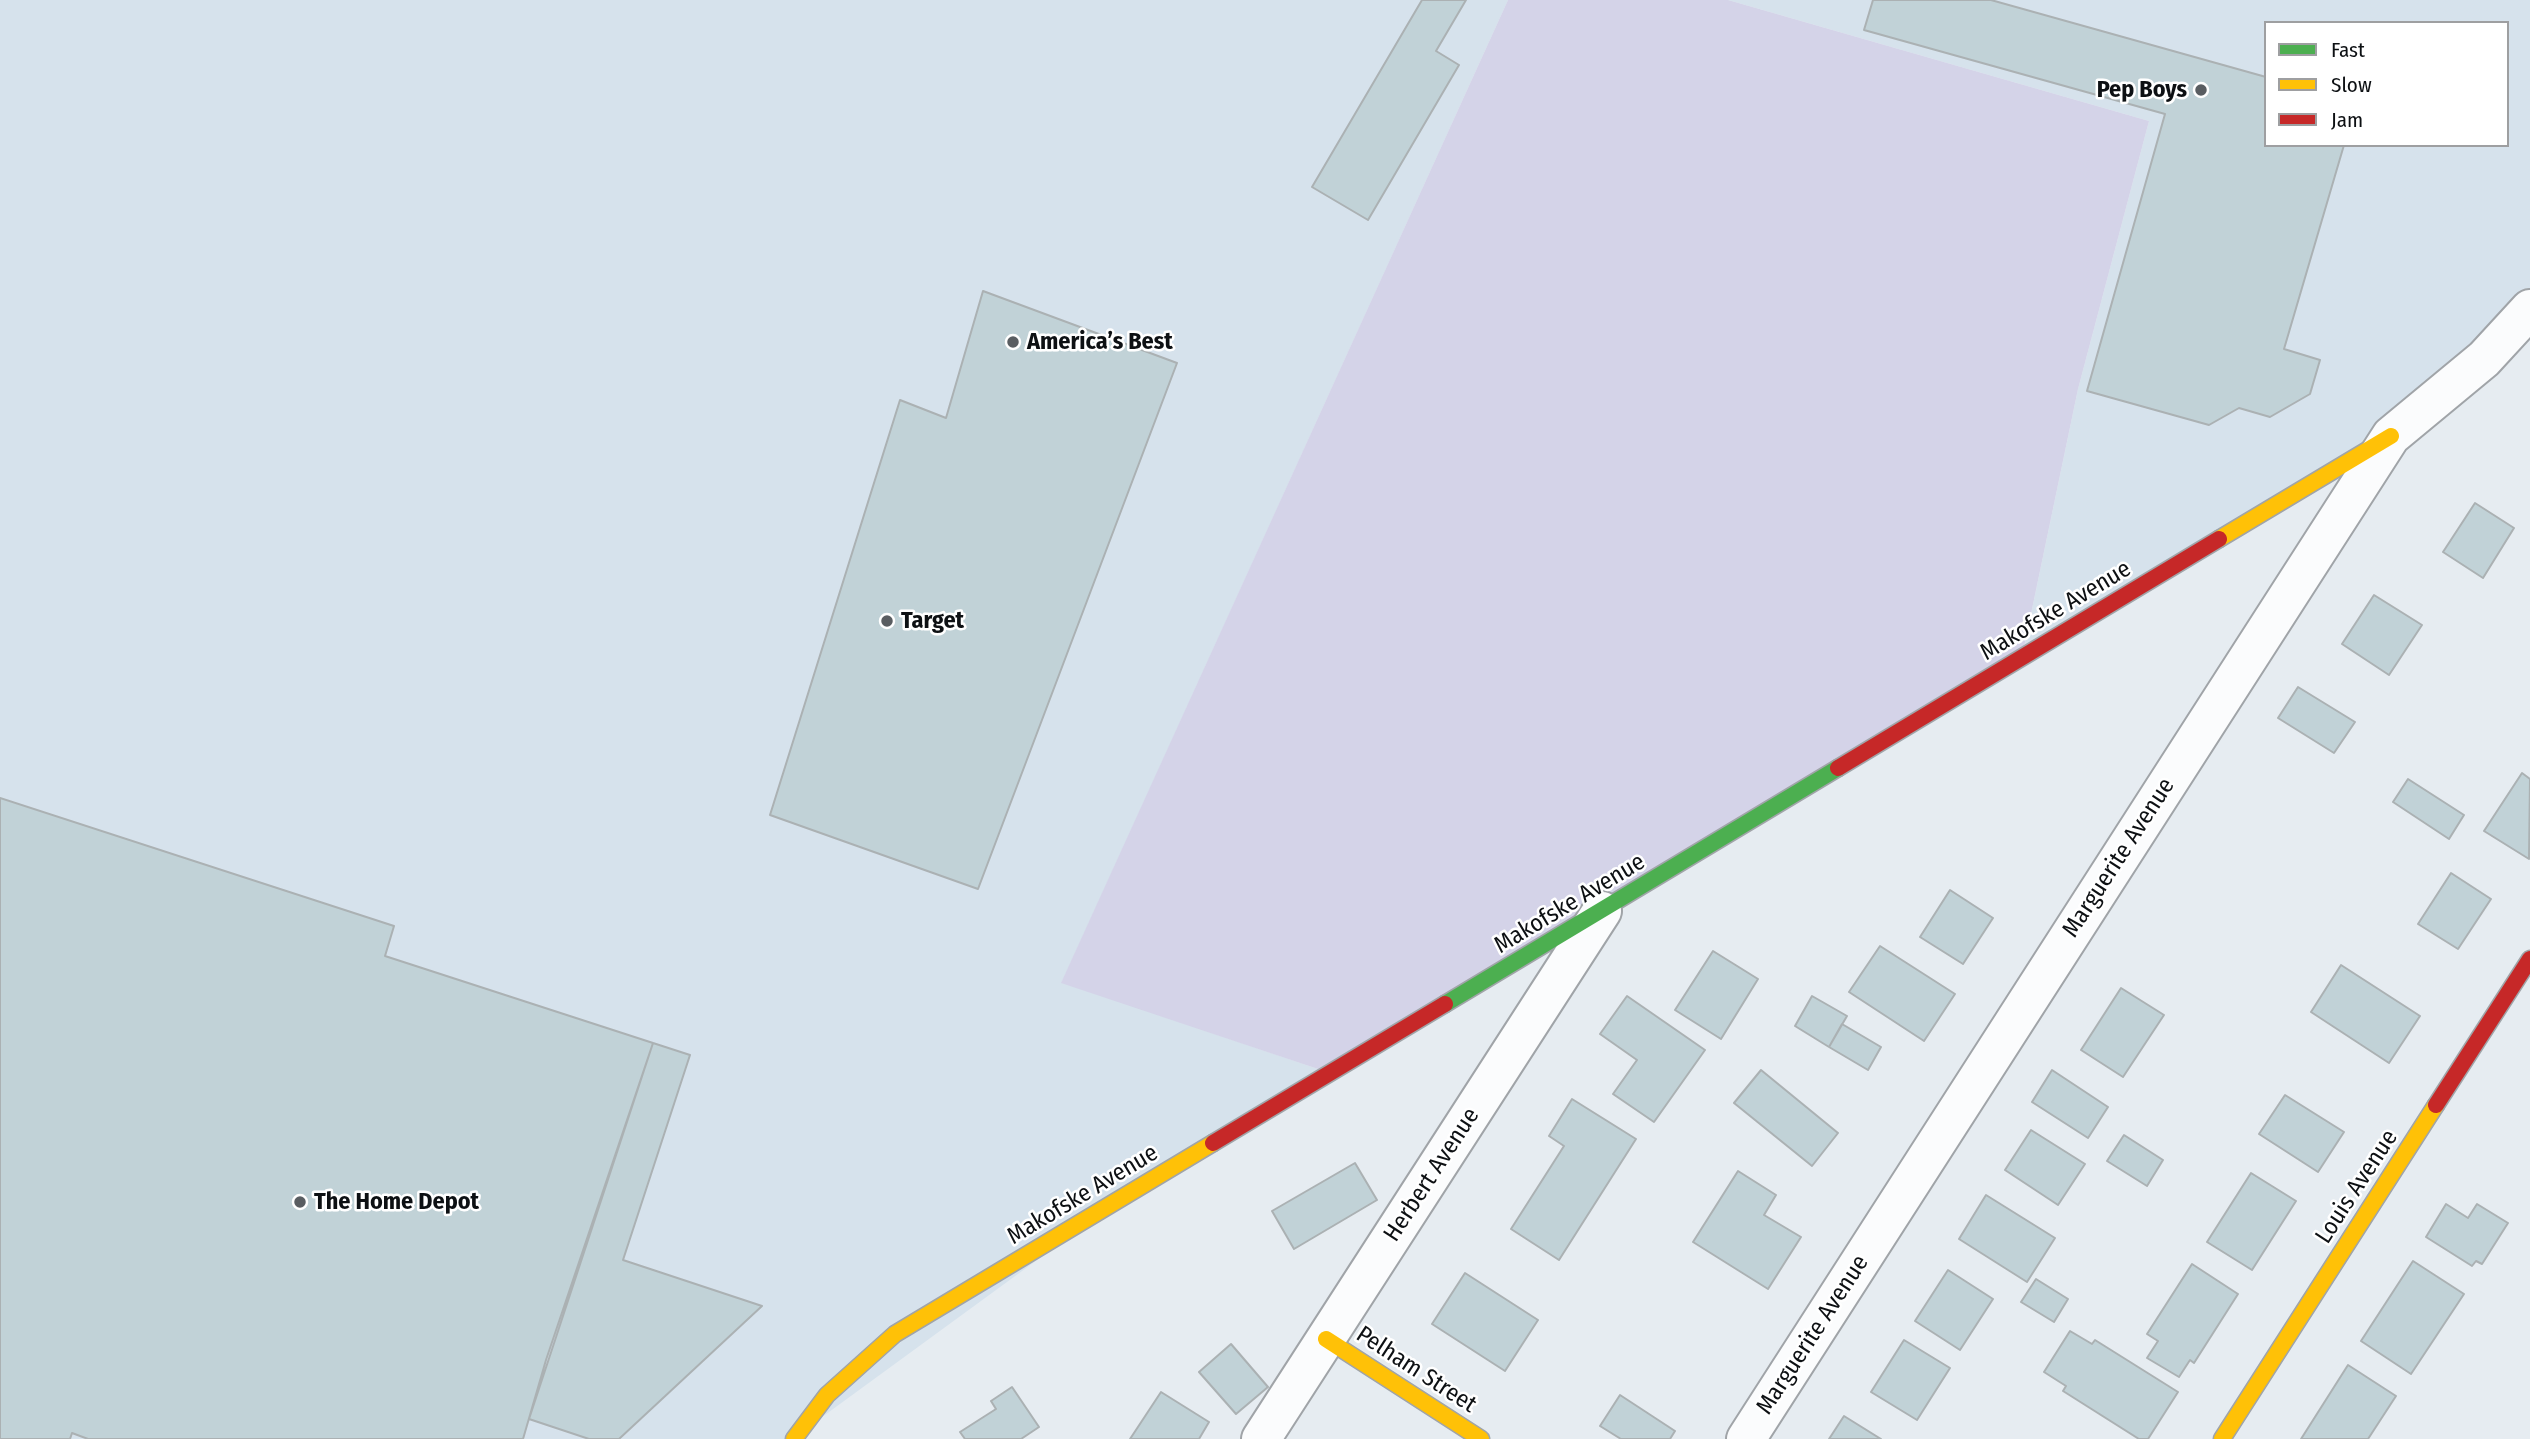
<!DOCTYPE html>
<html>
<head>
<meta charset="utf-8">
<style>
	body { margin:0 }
	#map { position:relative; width:2530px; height:1439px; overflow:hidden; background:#e6ecf1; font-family:"Fira Sans Condensed",sans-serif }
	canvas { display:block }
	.legend { position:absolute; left:2264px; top:21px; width:245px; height:126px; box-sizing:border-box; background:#fff; border:2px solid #9e9fa1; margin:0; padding:9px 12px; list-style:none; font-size:21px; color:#0d1013 }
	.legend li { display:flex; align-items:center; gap:14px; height:35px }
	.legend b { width:35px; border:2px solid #9e9fa1 }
</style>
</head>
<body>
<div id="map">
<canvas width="2530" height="1439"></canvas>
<ul class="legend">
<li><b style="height:9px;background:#4caf50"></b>Fast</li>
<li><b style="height:9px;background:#ffc107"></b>Slow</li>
<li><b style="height:9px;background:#c62828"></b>Jam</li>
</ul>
</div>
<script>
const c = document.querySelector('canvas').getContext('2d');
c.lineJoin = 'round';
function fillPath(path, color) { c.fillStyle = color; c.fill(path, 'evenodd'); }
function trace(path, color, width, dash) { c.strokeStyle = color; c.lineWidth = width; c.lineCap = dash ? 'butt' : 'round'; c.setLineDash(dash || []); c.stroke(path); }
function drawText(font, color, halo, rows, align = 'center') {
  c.font = font + ' "Fira Sans Condensed",sans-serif'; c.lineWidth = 5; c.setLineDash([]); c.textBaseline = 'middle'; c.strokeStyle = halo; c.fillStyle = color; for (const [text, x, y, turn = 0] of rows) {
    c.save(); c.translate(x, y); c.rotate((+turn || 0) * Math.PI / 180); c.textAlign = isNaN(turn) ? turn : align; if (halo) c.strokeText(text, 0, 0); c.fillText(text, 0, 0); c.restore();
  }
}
const built = new Path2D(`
	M0 0H1508L1062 982 1330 1073 1122 1198 792 1439H0Z
	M1728 0H2530V298L2391 436 2022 657 2078 389 2149 121ZM2266 23H2507V145H2266Z`);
const green = new Path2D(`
	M1508 0H1728L2149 121 2078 389 2022 657 1330 1073 1061 983Z`);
const building = new Path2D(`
	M1422 0H1466L1436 51 1459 65 1368 220 1312 187Z
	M1873 0H1991L2266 77V145H2344L2284 349 2320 360 2310 394 2270 417 2239 408 2209 425 2087 391 2165 114 1864 30Z
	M983 291 1177 363 978 889 770 815 900 400 946 418Z
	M2475 503 2514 528 2483 578 2443 552Z
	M2374 595 2422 625 2389 675 2342 644Z
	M2298 687 2355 722 2334 753 2278 718Z
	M2522 773 2530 779 2529 859 2484 831Z
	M2408 779 2464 815 2449 839 2393 802Z
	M0 798 394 926 385 956 653 1043 546 1360 523 1439H88L72 1433 70 1439H0Z
	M2451 873 2491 899 2458 949 2418 924Z
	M1950 890 1993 918 1963 964 1920 937Z
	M1880 946 1955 994 1924 1041 1849 992Z
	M1713 951 1758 979 1721 1039 1675 1010Z
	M2341 965 2420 1016 2389 1063 2311 1012Z
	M2121 988 2164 1015 2123 1077 2081 1050Z
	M1627 996 1705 1050 1654 1122 1613 1094 1637 1060 1600 1034Z
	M1812 996 1847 1016 1829 1047 1795 1026Z
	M1842 1024 1881 1047 1868 1070 1829 1047Z
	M653 1043 690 1055 623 1260 762 1306 619 1439H589L529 1419Z
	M1761 1070 1838 1133 1812 1166 1734 1103Z
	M2052 1070 2108 1107 2088 1138 2032 1102Z
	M2285 1095 2344 1132 2318 1172 2259 1134Z
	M1572 1099 1636 1139 1559 1260 1511 1229 1564 1146 1549 1136Z
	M2031 1130 2085 1164 2058 1205 2005 1170Z
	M2124 1135 2163 1160 2147 1186 2107 1161Z
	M1355 1163 1377 1200 1294 1249 1272 1211Z
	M1738 1171 1776 1195 1764 1215 1801 1237 1768 1289 1693 1242Z
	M2251 1173 2296 1201 2252 1270 2207 1242Z
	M1986 1195 2055 1238 2027 1282 1959 1239Z
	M2446 1204 2468 1218 2477 1204 2508 1223 2482 1264 2476 1261 2472 1266 2426 1237Z
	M2413 1261 2464 1294 2411 1374 2361 1341Z
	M2192 1264 2238 1294 2194 1363 2190 1360 2179 1377 2147 1358 2158 1341 2147 1334Z
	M1948 1270 1993 1299 1960 1350 1915 1321Z
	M1465 1273 1538 1320 1505 1371 1432 1324Z
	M2036 1279 2068 1299 2054 1322 2021 1302Z
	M2070 1331 2092 1344 2095 1340 2178 1392 2148 1439H2139L2063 1391 2066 1386 2044 1372Z
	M1904 1340 1950 1368 1917 1420 1871 1392Z
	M1231 1344 1268 1387 1236 1414 1199 1372Z
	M2348 1365 2396 1396 2368 1439H2301Z
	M1012 1387 1039 1427 1021 1439H965L960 1432 996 1409 991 1401Z
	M1161 1392 1209 1422 1199 1439H1130Z
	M1620 1395 1675 1431 1670 1439H1621L1600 1426Z
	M1844 1416 1881 1439H1829Z`);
const street = new Path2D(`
	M1261 1439 1602 911
	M1746 1439 2391 436 2484 359 2530 309`);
const fast = new Path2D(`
	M1445 1004 1838 768`);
const slow = new Path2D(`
	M2219 539 2391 436
	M1326 1339 1481 1439
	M794 1439 827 1395 895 1334 1213 1143
	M2222 1439 2436 1105`);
const jam = new Path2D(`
	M1838 768 2219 539
	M2436 1105 2530 959
	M1213 1143 1445 1004`);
const markers = [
	[2201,90,7,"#595d61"],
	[1013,342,7,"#595d61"],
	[887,621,7,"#595d61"],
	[300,1202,7,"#595d61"]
];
const poiNames = [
	["Pep Boys",2187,90,"right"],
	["America’s Best",1027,342],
	["Target",901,621],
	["The Home Depot",314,1202]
];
const streetNames = [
	["Makofske Avenue",2056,611,-31],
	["Marguerite Avenue",2119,858,-57],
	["Makofske Avenue",1570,904,-31],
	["Herbert Avenue",1432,1175,-57],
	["Louis Avenue",2357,1187,-57],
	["Makofske Avenue",1083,1195,-31],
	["Marguerite Avenue",1813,1335,-57],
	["Pelham Street",1416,1370,33]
];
fillPath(built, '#d6e2ec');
fillPath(green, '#d4d3e8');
fillPath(building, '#c1d2d7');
trace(building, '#abb1b3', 2);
trace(street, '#a0a4a8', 42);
trace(fast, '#a0a4a8', 19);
trace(slow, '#a0a4a8', 19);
trace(jam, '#a0a4a8', 19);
trace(street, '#fbfcfd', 38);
trace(fast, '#4caf50', 16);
trace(slow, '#ffc107', 16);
trace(jam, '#c62828', 16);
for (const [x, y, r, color] of markers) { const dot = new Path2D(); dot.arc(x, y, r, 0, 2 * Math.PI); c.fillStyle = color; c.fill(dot); trace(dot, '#fff', 2.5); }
drawText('bold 24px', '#0d1013', '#fff', poiNames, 'left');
drawText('24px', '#0d1013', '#fff', streetNames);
</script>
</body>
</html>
